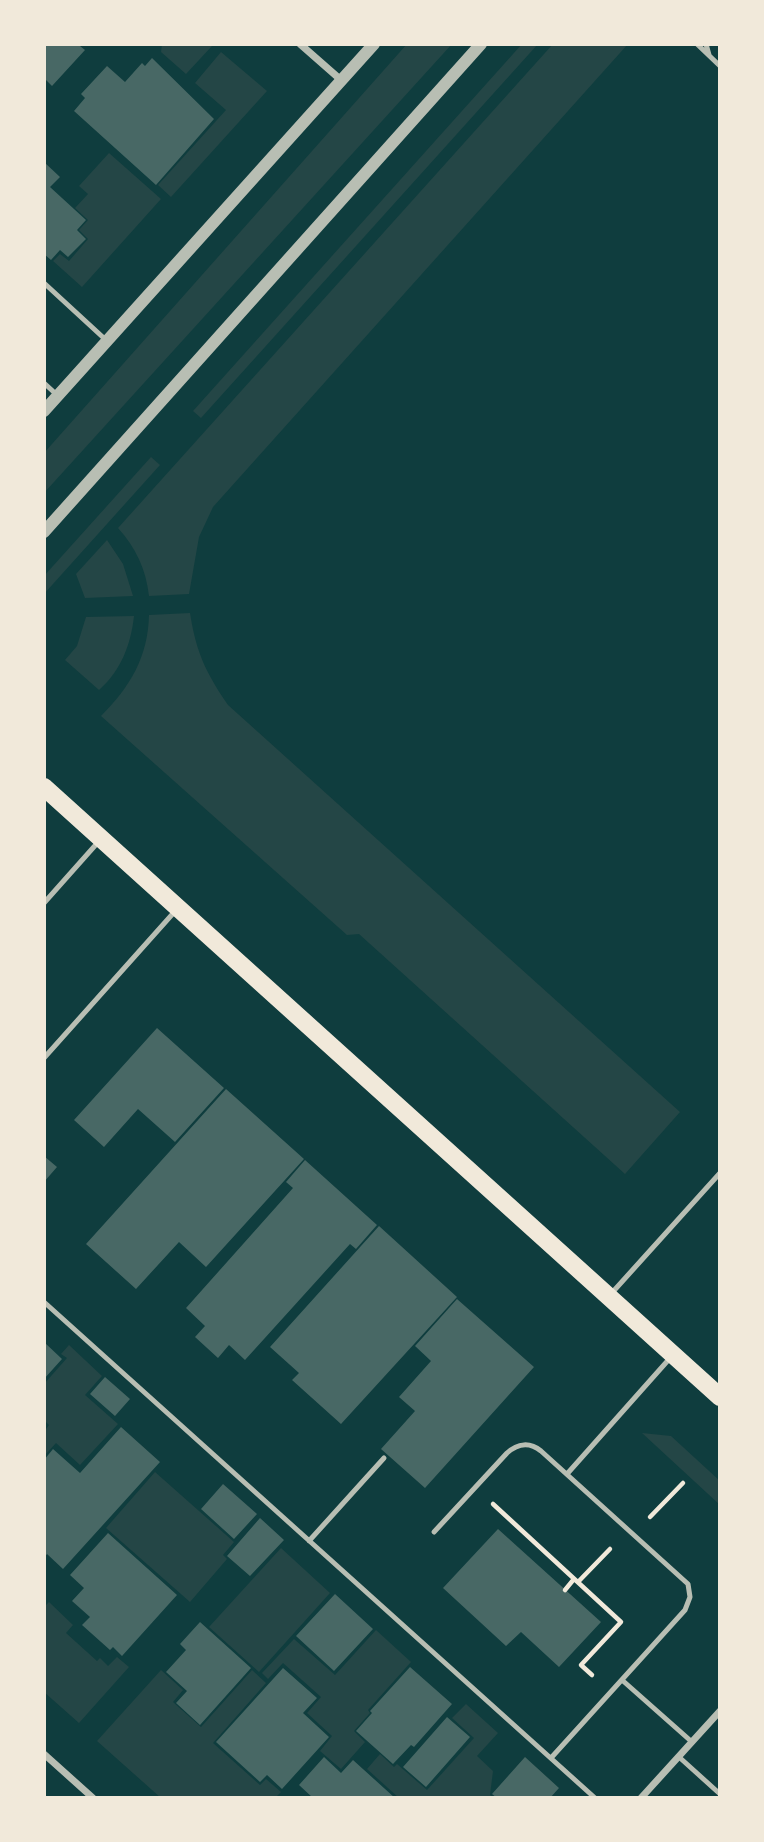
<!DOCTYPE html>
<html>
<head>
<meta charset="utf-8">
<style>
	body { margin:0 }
	#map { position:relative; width:764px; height:1842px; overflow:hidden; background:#0f3d3e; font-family:"Alegreya Sans",sans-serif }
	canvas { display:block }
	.frame { position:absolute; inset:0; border:46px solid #f1e9da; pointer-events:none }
</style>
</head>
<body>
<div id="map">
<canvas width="764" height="1842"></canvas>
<div class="frame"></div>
</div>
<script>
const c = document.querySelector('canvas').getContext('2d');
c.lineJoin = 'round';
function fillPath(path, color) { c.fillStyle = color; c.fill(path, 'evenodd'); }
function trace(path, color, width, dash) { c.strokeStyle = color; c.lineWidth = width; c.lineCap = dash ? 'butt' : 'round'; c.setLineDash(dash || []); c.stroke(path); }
const green = new Path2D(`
	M162 44H209L212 46 186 74 161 52Z
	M407 44H452L44 493V453Z
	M522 44H538L201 418 193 411Z
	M553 44H628L213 507 199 537 189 594 149 596C146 569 136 548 118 528Z
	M221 52 267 91 171 197 158 185 226 110 195 83Z
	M109 153 161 199 82 287 53 261 60 254 69 261 88 239 79 230 88 220 75 208 88 194 79 186Z
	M151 457 160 465 44 594V576Z
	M107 540 123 564 133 596 85 598 76 574Z
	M190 613C196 652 206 673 228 705L680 1112 625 1174 359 934 347 935 101 716C130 687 148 657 149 615Z
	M134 616C131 644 121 671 99 690L65 660 77 646 86 617Z
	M69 1345 102 1376 85 1395 118 1424 80 1465 56 1443 44 1456V1432L49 1425 44 1420V1384L67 1358 61 1354Z
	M642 1433 671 1436 720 1481V1505Z
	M155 1472 234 1542 223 1555 227 1559 190 1602 106 1528Z
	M281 1548 330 1593 259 1672 209 1627Z
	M49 1602 73 1625 66 1633 97 1661 100 1658 108 1666 117 1657 129 1667 79 1723 44 1692V1607Z
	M376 1630 411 1662 368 1710 370 1713 354 1731 365 1742 341 1769 320 1751 332 1736 307 1713 321 1697 283 1663 268 1679 262 1673 294 1639 335 1675Z
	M161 1670 183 1690 173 1702 201 1727 252 1670 266 1683 213 1743 260 1785 266 1779 281 1792 275 1798H161L97 1741Z
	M466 1704 498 1733 477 1756 493 1771 490 1795 493 1798H399L367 1769 380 1754 394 1767 397 1764 427 1790 474 1738 452 1718Z`);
const building = new Path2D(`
	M44 44H81L80 46 85 50 52 86 44 78Z
	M152 58 214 119 156 185 74 111 85 98 81 94 107 66 125 82 142 63 145 66Z
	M44 162 60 177 50 187 86 220 77 230 86 239 68 257 60 250 51 260 44 254Z
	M157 1028 224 1088 175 1142 138 1109 104 1147 74 1120Z
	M226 1089 304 1159 206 1267 179 1242 136 1289 86 1244Z
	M44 1156 57 1167 44 1182Z
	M305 1160 377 1225 356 1249 350 1244 245 1360 229 1345 218 1358 195 1337 205 1326 186 1308 293 1188 286 1182Z
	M379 1226 457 1297 341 1424 292 1380 299 1373 270 1347Z
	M457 1299 534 1367 425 1488 381 1449 415 1411 399 1397 431 1361 415 1346Z
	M44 1342 62 1359 44 1379Z
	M105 1377 130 1399 115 1416 90 1394Z
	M121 1427 160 1462 63 1569 47 1554 44 1558V1460L53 1449 80 1473Z
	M223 1484 257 1514 234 1539 201 1509Z
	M260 1518 284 1540 250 1576 227 1556Z
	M498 1529 601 1622 559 1667 521 1632 506 1646 443 1588Z
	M108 1533 177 1595 122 1656 113 1647 110 1650 82 1625 90 1617 72 1601 84 1588 70 1575Z
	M335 1594 373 1629 334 1671 296 1636Z
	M200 1622 251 1668 200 1725 176 1703 187 1691 166 1672 186 1650 180 1644Z
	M410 1667 452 1704 414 1747 411 1745 393 1764 356 1731 372 1713 370 1711Z
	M283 1668 317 1698 303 1713 329 1737 282 1789 267 1775 260 1782 216 1742Z
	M447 1717 470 1737 426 1787 403 1767Z
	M324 1757 341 1773 353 1760 395 1798H313L299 1785Z
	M525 1757 559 1788 550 1798H497L492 1794Z`);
const path = new Path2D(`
	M493 1504 621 1622 581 1665 592 1675
	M650 1517 683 1483
	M578 1582 610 1549
	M565 1590 574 1579`);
const service = new Path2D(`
	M697 44 720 66
	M706 44 709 55
	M44 283 107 341
	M44 383 57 395
	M44 903 100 840
	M44 1058 177 909
	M610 1295 720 1173
	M44 1302 595 1798
	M567 1474 671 1357
	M434 1532 507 1453C518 1443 530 1442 541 1451L688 1584 690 1597 685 1610 551 1758
	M309 1541 384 1458
	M622 1680 692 1742
	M679 1757 720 1794`);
const minor = new Path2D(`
	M300 44 341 80
	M44 1754 93 1798
	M641 1798 720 1711`);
const tertiary = new Path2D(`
	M44 411 374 44
	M44 532 481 44`);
const primary = new Path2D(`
	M44 787 720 1397`);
fillPath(green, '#244646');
fillPath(building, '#486865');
trace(path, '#f1e9da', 4.5);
trace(service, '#b8beb3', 5);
trace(minor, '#b8beb3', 7);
trace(tertiary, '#b8beb3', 12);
trace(primary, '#f1e9da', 18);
</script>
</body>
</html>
